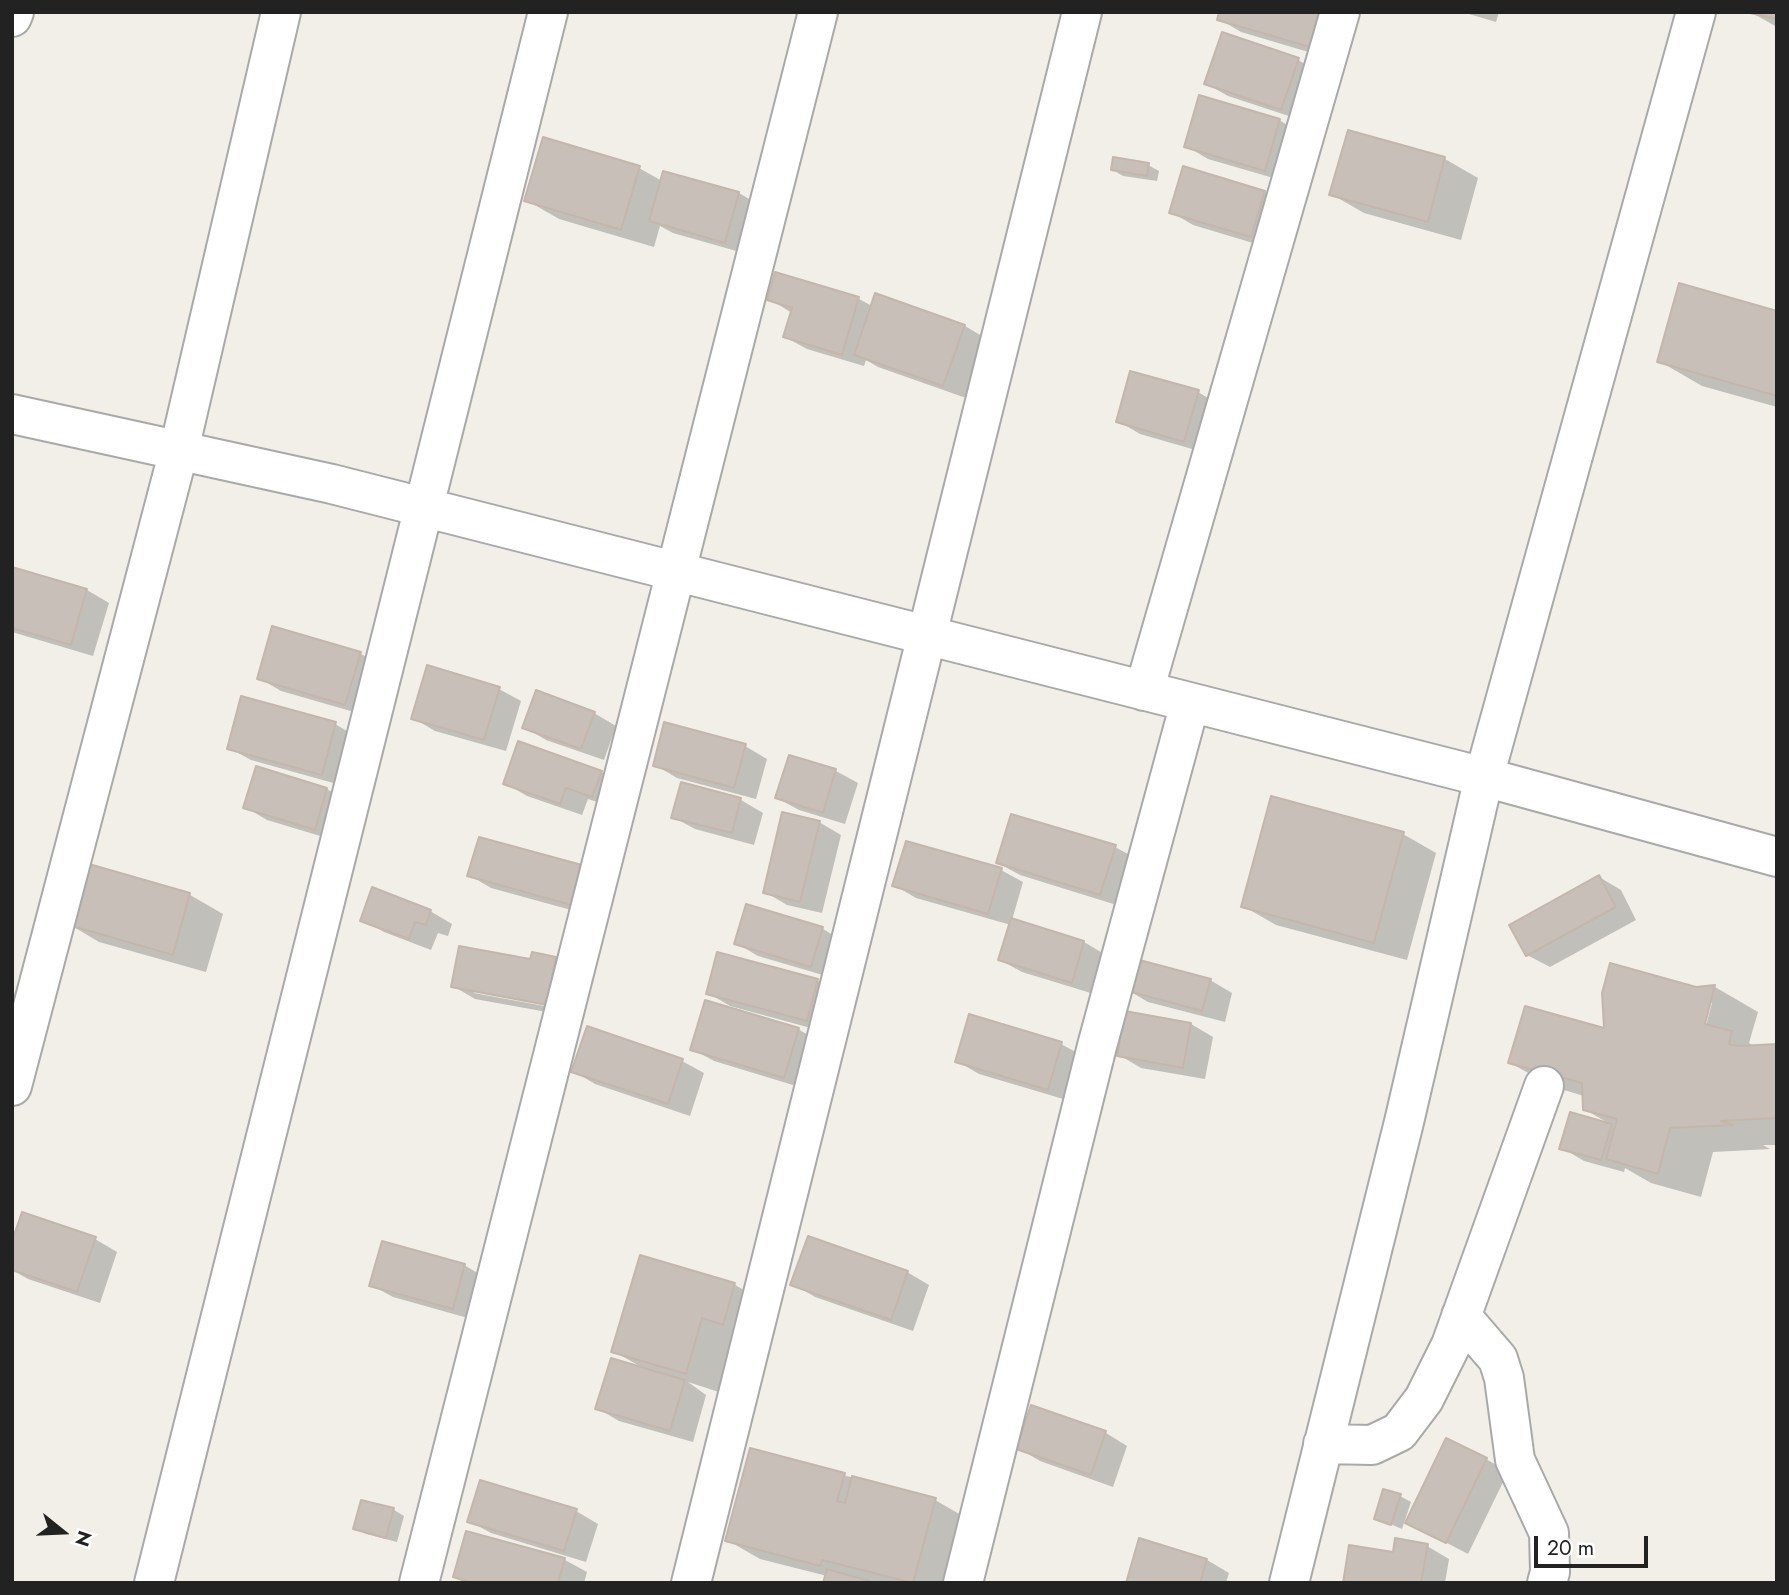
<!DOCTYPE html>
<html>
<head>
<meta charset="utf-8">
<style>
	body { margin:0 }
	#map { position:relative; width:1789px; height:1595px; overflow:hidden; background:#f2efe9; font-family:Jost,sans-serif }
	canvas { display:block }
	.frame { position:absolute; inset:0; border:14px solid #222; pointer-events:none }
	.north { position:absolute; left:28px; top:1497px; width:70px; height:70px; -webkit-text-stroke:5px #fff; paint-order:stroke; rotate:108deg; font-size:19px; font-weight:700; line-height:28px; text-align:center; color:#222 }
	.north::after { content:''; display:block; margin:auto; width:24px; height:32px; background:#222; clip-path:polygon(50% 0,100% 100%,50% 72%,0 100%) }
	.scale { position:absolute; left:1534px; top:1536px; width:114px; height:32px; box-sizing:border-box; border:4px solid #222; border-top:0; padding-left:9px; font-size:21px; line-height:24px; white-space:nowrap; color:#222; -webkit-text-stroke:5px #fff; paint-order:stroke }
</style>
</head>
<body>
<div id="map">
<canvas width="1789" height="1595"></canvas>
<div class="frame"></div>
<div class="north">N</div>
<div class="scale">20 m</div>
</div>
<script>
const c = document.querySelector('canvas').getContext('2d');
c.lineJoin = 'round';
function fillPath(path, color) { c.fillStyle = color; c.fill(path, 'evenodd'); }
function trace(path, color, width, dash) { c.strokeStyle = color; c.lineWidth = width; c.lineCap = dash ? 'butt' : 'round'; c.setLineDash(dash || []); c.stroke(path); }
const shadow = new Path2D(`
	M1346 12 1332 59 1241 32 1219 19Z
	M1462 12H1499L1496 22Z
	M1777 12V27L1752 13Z
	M1298 60 1320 72 1304 121 1228 96 1207 84Z
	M1279 120 1301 133 1287 182 1208 159 1186 146Z
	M1349 132 1445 159 1478 178 1461 240 1364 213 1331 194Z
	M1148 165 1159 171 1157 181 1123 176 1113 170Z
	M639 168 662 181 664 173 739 193 761 206 747 254 673 233 660 226 654 247 559 219 526 200Z
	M1265 192 1286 205 1273 249 1193 225 1171 212Z
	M776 274 859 299 872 306 876 296 965 326 987 339 966 398 878 367 866 360 864 366 807 349 785 337 792 313 769 299Z
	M1777 313V407L1702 386 1659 361Z
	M1198 392 1220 405 1206 453 1140 434 1118 421Z
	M12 569 87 590 109 603 93 656 12 632Z
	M273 628 361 654 383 666 368 716 281 691 259 678Z
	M499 689 521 701 506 751 435 731 413 718Z
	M594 713 616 726 604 760 546 740 524 727Z
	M335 724 357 737 344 786 251 760 229 748Z
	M745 746 767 759 756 799 677 778 655 765Z
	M790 757 836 771 858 783 845 824 799 810 777 798Z
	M601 772 623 785 615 808 588 799 582 815 527 796 505 783Z
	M682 784 741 800 763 813 754 845 695 829 673 817Z
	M327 789 349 802 337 841 267 820 245 807Z
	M819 822 841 835 822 913 787 905 765 892Z
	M1403 834 1436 853 1407 960 1276 925 1243 906Z
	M1115 847 1137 859 1123 907 1020 875 998 863Z
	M83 865 190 895 223 914 206 972 99 942 67 923Z
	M581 867 593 916 491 888 469 875Z
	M1001 870 1023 882 1012 920 1084 942 1106 955 1094 994 1022 972 1000 960 1011 925 916 898 894 885Z
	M1599 877 1621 890 1636 920 1550 967 1527 955Z
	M747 906 823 929 845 942 833 978 758 956 736 943Z
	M430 911 452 924 448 936 438 933 431 950 384 932 362 920Z
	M719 954 818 981 840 994 829 1033 730 1006 708 993Z
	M556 959 578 971 569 1016 475 999 453 986 532 961ZM474 989 556 1005 555 1008 474 993Z
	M1210 980 1232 993 1225 1022 1148 1002 1126 989Z
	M1715 987 1758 1012 1749 1043 1756 1047 1777 1046V1145H1763L1770 1149 1713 1152 1701 1197 1651 1183 1625 1168 1624 1172 1584 1161 1562 1148 1610 1124 1584 1109V1096L1554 1087 1510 1063 1605 1030 1695 989ZM1709 1003H1712L1704 1033 1701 1032Z
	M1127 1013 1191 1024 1213 1037 1205 1079 1141 1068 1119 1055Z
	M588 1028 682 1061 704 1073 690 1116 595 1084 573 1071Z
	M798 1029 820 1042 806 1089 714 1061 692 1049Z
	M1061 1044 1083 1056 1070 1101 979 1074 957 1061Z
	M95 1239 117 1252 100 1303 28 1279 12 1270Z
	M641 1257 735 1285 768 1304 719 1392 688 1382 706 1395 693 1442 619 1421 597 1408 643 1368 613 1351Z
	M464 1265 486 1278 475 1320 393 1297 371 1285Z
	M907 1272 929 1285 913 1331 815 1297 793 1284Z
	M1032 1407 1106 1433 1127 1446 1113 1487 1040 1461 1018 1448Z
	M751 1450 935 1500 968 1519 951 1583H876L868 1581 869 1583H825L827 1576 760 1559 727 1540Z
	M1486 1459 1508 1472 1468 1554 1407 1522Z
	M1400 1496 1411 1502 1402 1529 1376 1518Z
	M363 1502 394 1510 404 1516 397 1542 366 1534 355 1528Z
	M576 1511 598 1524 586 1562 491 1533 469 1521Z
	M468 1533 565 1560 587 1572 584 1583H466L455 1576Z
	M1427 1546 1449 1559 1445 1583H1344L1394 1554Z
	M1207 1560 1229 1573 1226 1583H1129Z`);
const building = new Path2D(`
	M1219 12H1320L1310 47 1217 20Z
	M1750 12H1777V19L1750 13Z
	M1222 32 1299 58 1281 110 1204 84Z
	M1199 95 1280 119 1265 171 1184 147Z
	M1348 130 1445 157 1428 222 1329 195Z
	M543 137 640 166 621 230 524 201Z
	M1113 157 1149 163 1147 176 1111 170Z
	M1183 166 1265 191 1251 237 1169 213Z
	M663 171 739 192 725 243 649 221Z
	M775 272 859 297 842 355 783 337 792 308 767 300Z
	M1679 283 1777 311V396L1657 362Z
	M875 293 965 325 943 386 854 355Z
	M1130 371 1199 390 1184 442 1116 422Z
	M12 567 87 589 71 645 12 628Z
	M272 626 361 652 345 705 257 679Z
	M427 665 500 687 484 740 411 719Z
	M536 690 595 712 581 749 522 728Z
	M241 696 336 722 322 775 227 749Z
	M664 722 746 744 734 788 653 766Z
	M518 741 602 771 592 797 566 788 560 804 503 784Z
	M789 755 836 769 823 813 775 798Z
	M256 766 327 788 315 830 243 808Z
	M681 782 741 798 732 833 671 818Z
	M1271 796 1404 832 1374 943 1241 907Z
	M782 812 820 821 800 902 763 893Z
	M1011 814 1116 845 1100 895 996 863Z
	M479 837 582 865 571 905 467 876Z
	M906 841 1002 868 988 914 892 886Z
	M82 862 190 893 173 955 65 924Z
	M1599 875 1616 907 1526 956 1509 925Z
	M372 887 431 910 426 925 415 922 409 939 360 921Z
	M746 904 823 927 811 967 734 944Z
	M1011 918 1084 941 1072 983 998 960Z
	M459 946 530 959 532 952 556 957 547 1005 451 987Z
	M717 952 818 979 807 1021 706 994Z
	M1132 958 1211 979 1202 1011 1124 990Z
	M1610 963 1696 987 1715 985 1705 1024 1732 1031 1729 1044 1738 1046 1777 1044V1118L1721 1121 1733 1125 1670 1128 1658 1174 1606 1159 1617 1119 1583 1110 1582 1083 1508 1063 1525 1006 1604 1028 1602 993Z
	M705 1000 799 1028 784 1078 690 1050Z
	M1125 1011 1191 1023 1183 1068 1117 1056Z
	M969 1014 1062 1042 1048 1090 955 1062Z
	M587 1026 683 1059 668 1104 571 1072Z
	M1570 1112 1612 1124 1601 1160 1559 1149Z
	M22 1212 96 1237 77 1292 12 1270V1241Z
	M808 1236 908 1271 891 1320 790 1285Z
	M382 1241 465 1264 453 1309 369 1286Z
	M640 1255 735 1283 723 1325 702 1318 686 1374 611 1352Z
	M611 1358 685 1380 670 1431 595 1409Z
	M1031 1405 1106 1431 1091 1475 1016 1449Z
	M1446 1438 1487 1458 1446 1543 1405 1523Z
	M750 1448 845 1473 837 1501 845 1503 852 1476 936 1498 913 1583 822 1560 820 1566 725 1541Z
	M480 1480 577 1509 564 1551 467 1522Z
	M1383 1489 1401 1494 1391 1525 1374 1519Z
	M361 1500 394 1508 386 1538 353 1529Z
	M466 1531 565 1558 558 1583H472L453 1577Z
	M1139 1538 1207 1559 1200 1583H1126Z
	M1395 1538 1428 1544 1421 1583H1343L1349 1545 1393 1552Z
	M827 1569 870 1581 869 1583H823Z`);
const minor = new Path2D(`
	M1696 12 1484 777 1777 857
	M12 17 14 12
	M12 414 332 484 1484 777 1404 1122 1289 1583
	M1144 691 1340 12
	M12 1086 179 450 281 12
	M1461 1316 1498 1359 1504 1378 1515 1460 1549 1533 1550 1572 1547 1583
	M1323 1444 1372 1445 1399 1432 1424 1399 1451 1345 1544 1086
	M154 1583 548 12
	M419 1583 818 12
	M691 1583 1082 12
	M963 1583 1097 1046 1190 703`);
fillPath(shadow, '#0003');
fillPath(building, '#c7bfb8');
trace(building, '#c4b6ab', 2);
trace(minor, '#a9a9a9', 42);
trace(minor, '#fff', 38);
</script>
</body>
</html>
